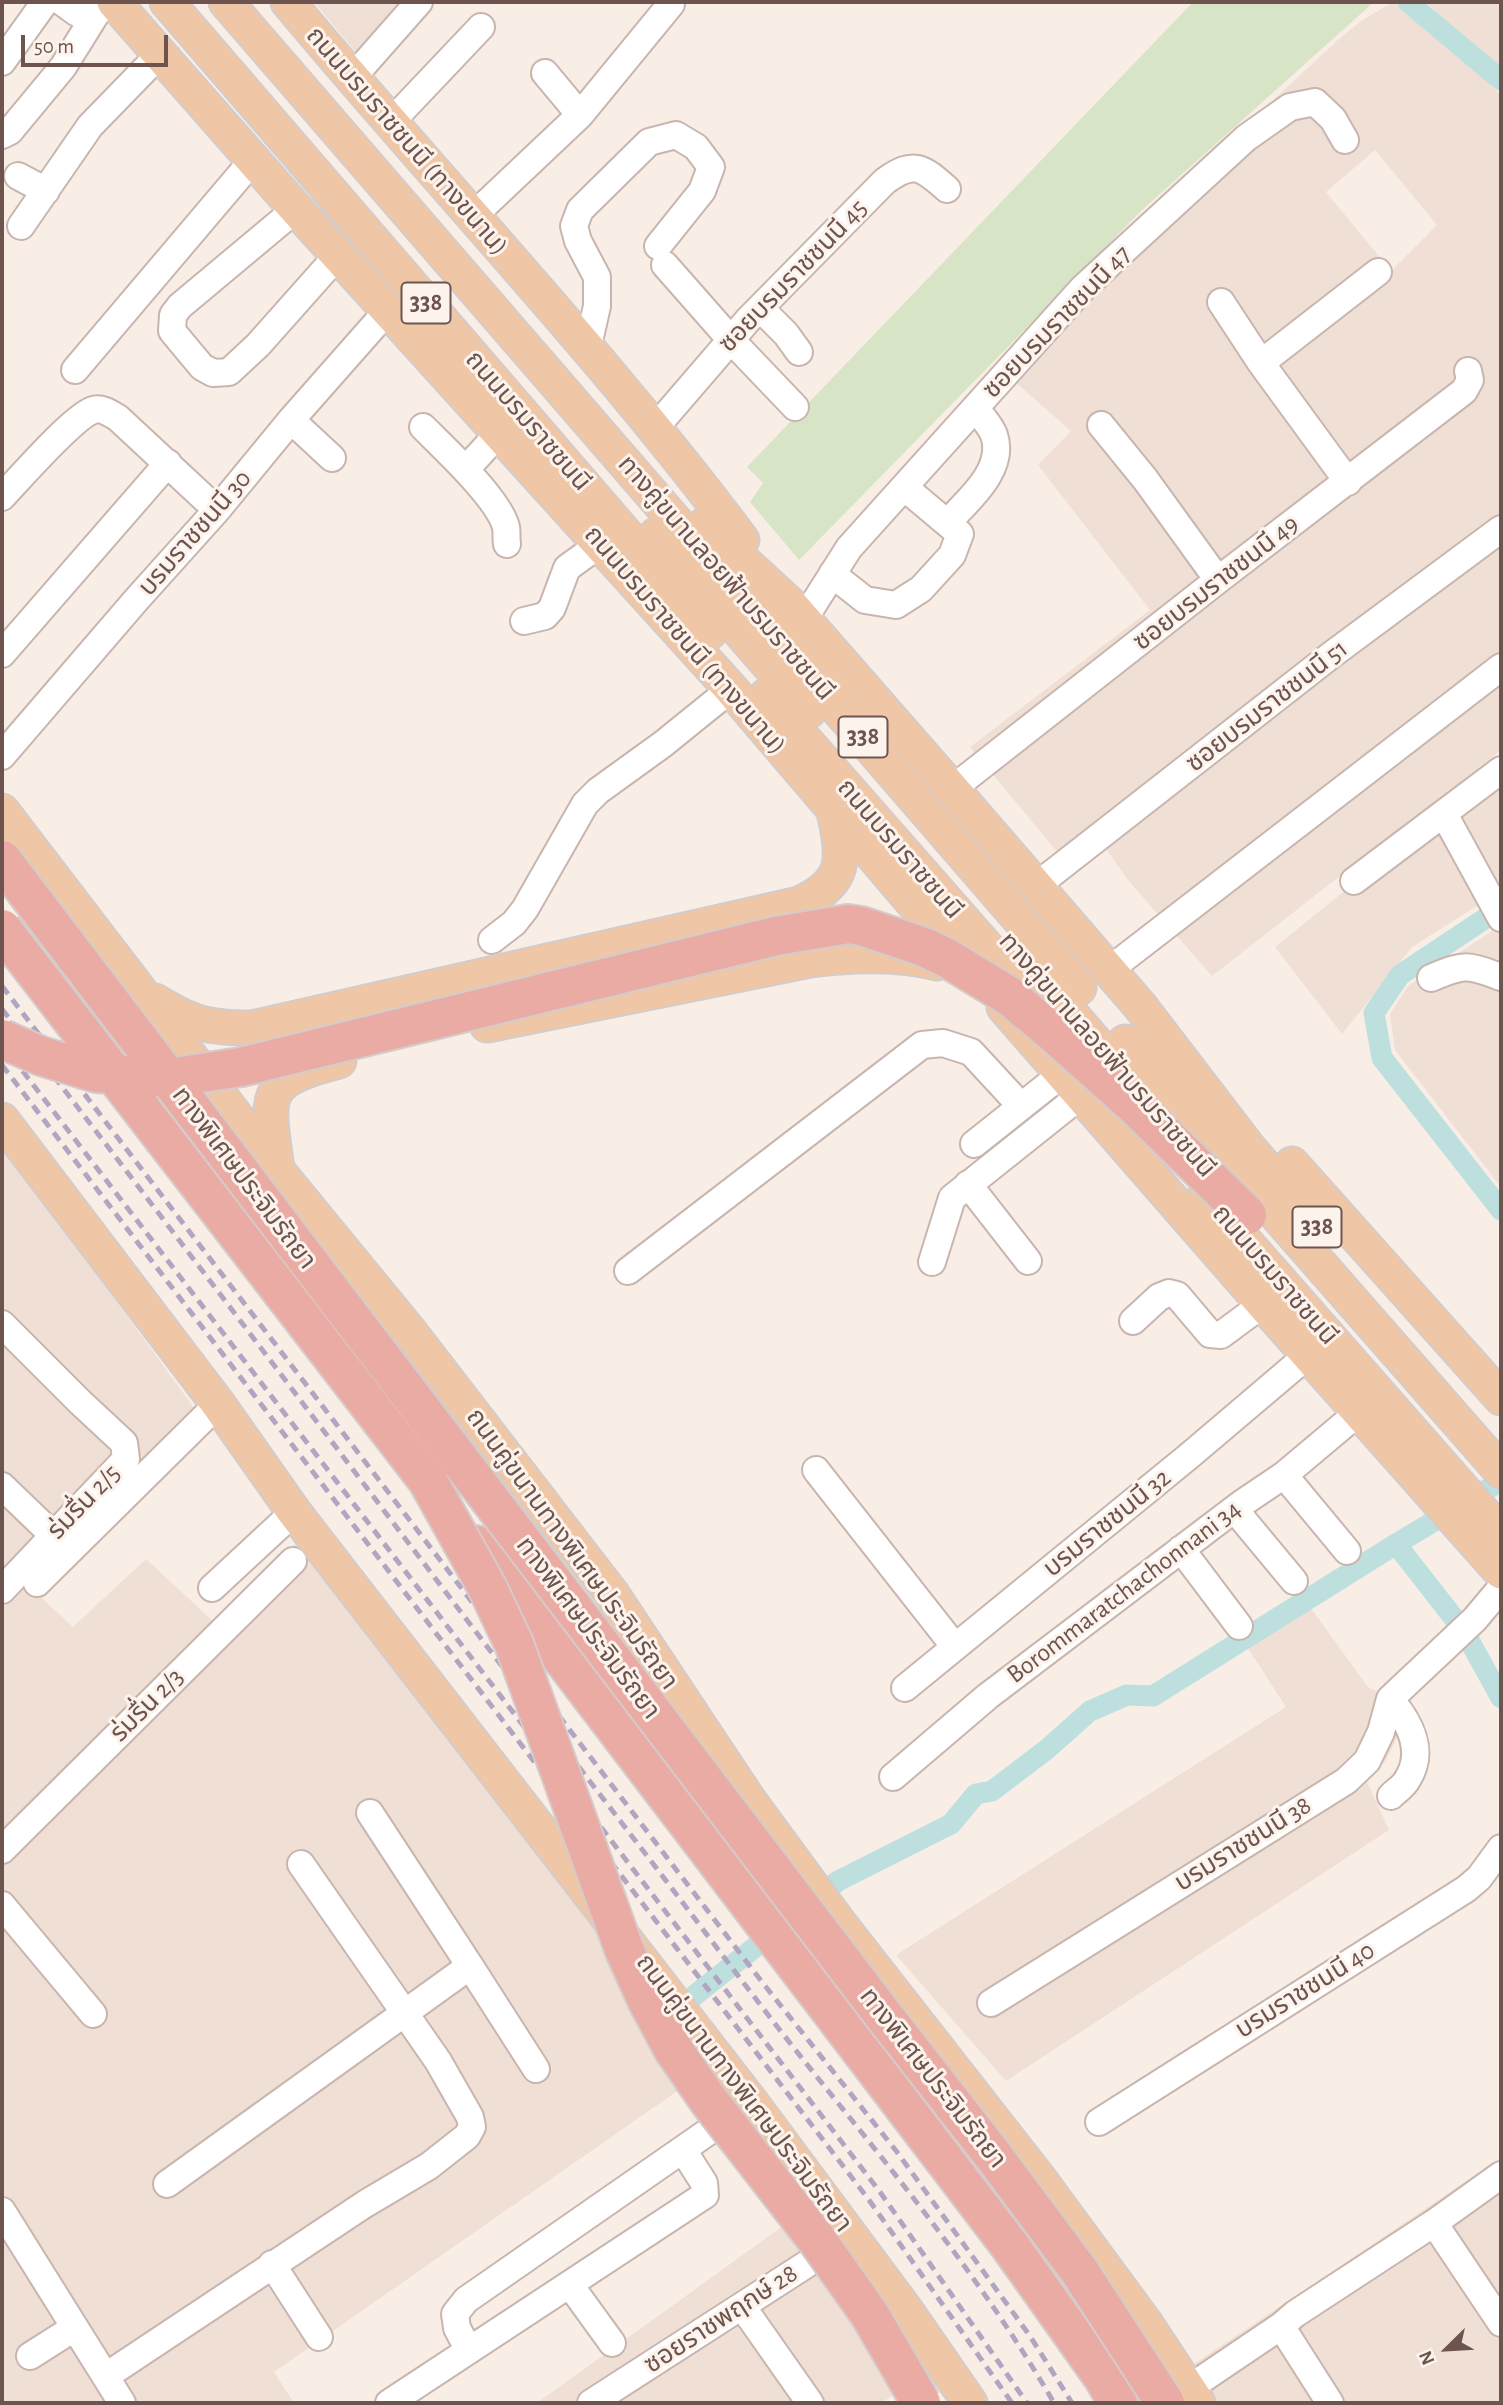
<!DOCTYPE html>
<html>
<head>
<meta charset="utf-8">
<style>
	body { margin:0 }
	#map { position:relative; width:1503px; height:2405px; overflow:hidden; background:#f9eee6; font-family:"Alegreya Sans",sans-serif }
	canvas { display:block }
	.frame { position:absolute; inset:0; border:4px solid #6e544e; pointer-events:none }
	.north { position:absolute; left:1412px; top:2314px; width:70px; height:70px; -webkit-text-stroke:5px #fcf3ec; paint-order:stroke; rotate:246deg; font-size:19px; font-weight:700; line-height:28px; text-align:center; color:#6e544e }
	.north::after { content:''; display:block; margin:auto; width:24px; height:32px; background:#6e544e; clip-path:polygon(50% 0,100% 100%,50% 72%,0 100%) }
	.scale { position:absolute; left:21px; top:35px; width:147px; height:32px; box-sizing:border-box; border:4px solid #6e544e; border-top:0; padding-left:9px; font-size:21px; line-height:24px; white-space:nowrap; color:#6e544e; -webkit-text-stroke:5px #fcf3ec; paint-order:stroke }
</style>
</head>
<body>
<div id="map">
<canvas width="1503" height="2405"></canvas>
<div class="frame"></div>
<div class="north">N</div>
<div class="scale">50 m</div>
</div>
<script>
const c = document.querySelector('canvas').getContext('2d');
c.lineJoin = 'round';
function fillPath(path, color) { c.fillStyle = color; c.fill(path, 'evenodd'); }
function trace(path, color, width, dash) { c.strokeStyle = color; c.lineWidth = width; c.lineCap = dash ? 'butt' : 'round'; c.setLineDash(dash || []); c.stroke(path); }
function drawText(font, color, halo, rows, align = 'center') {
  c.font = font + ' "Alegreya Sans","Noto Sans Thai",sans-serif'; c.lineWidth = 6; c.setLineDash([]); c.textBaseline = 'middle'; c.strokeStyle = halo; c.fillStyle = color; for (const [text, x, y, turn = 0] of rows) {
    c.save(); c.translate(x, y); c.rotate((+turn || 0) * Math.PI / 180); c.textAlign = isNaN(turn) ? turn : align; if (halo) c.strokeText(text, 0, 0); c.fillText(text, 0, 0); c.restore();
  }
}
const residential = new Path2D(`
	M314 2H430L370 69Z
	M1393 2H1396L1471 65 1501 95V750L1212 976 1128 880 1104 846 1075 873 970 747 1150 610 1038 465 1071 431 998 367 1106 255 1339 39 1361 21ZM1375 150 1437 225 1391 271 1326 192Z
	M1426 2H1501V72Z
	M1501 765V1187L1395 1050 1390 1014 1408 986 1492 931 1480 904 1412 947 1342 1034 1275 947Z
	M2 1143 194 1408 29 1586 73 1627 146 1559 214 1622 300 1539 706 2071 274 2372 294 2403H2Z
	M1305 1600 1368 1687 1412 1708 1386 1760 1367 1782 1389 1830 1006 2081 896 1955 1286 1707 1242 1639Z
	M1501 2158V2403H1214L1191 2366Z
	M808 2208 898 2392 881 2403H537Z`);
const green = new Path2D(`
	M1193 2H1374L1142 210 799 560 750 502 763 483 747 467Z`);
const canal = new Path2D(`
	M1408 2 1501 80
	M1501 908 1400 975 1374 1013 1382 1058 1501 1210
	M1501 1481 1396 1544 1464 1631 1501 1698
	M809 1904 838 1881 951 1824 976 1794 992 1791 1046 1750 1090 1711 1127 1695 1153 1696 1396 1544
	M670 2015 779 1928`);
const minor = new Path2D(`
	M62 2 77 13 96 14 106 3
	M2 62 45 2
	M545 73 580 115
	M352 78 419 2
	M390 123 481 27
	M2 135 10 131 63 67 96 14
	M18 176 46 191
	M296 209 180 306 173 315 172 331 202 367 213 373 229 372 258 345 338 255
	M472 217 580 115 671 4
	M21 226 90 126 160 54
	M665 265 731 340 795 407
	M1221 302 1261 363
	M760 308 786 334 799 352
	M587 350 597 306V277L578 241 574 226 580 210 649 142 676 135 696 147 711 167 702 191 658 246
	M75 370 253 160
	M291 420 332 458
	M1101 425 1145 479 1218 580
	M423 427C444 448 499 499 506 527 507 532 506 539 507 544
	M655 428 748 320 885 181C914 160 922 167 947 189
	M466 469 500 432
	M1348 482 1261 363 1378 272
	M2 497C20 478 72 418 93 410 102 407 111 414 118 418L217 510
	M947 523C967 501 1006 470 994 435 991 426 981 416 976 408
	M832 574 865 600 896 605 921 589 952 555 960 534 904 487
	M804 619 849 548 1083 288 1246 138 1290 107 1315 102 1333 119 1345 140
	M524 621 545 616 552 608 567 568 600 544
	M2 654 168 463
	M2 756 137 599 217 510 291 420 388 310
	M952 789 1218 580 1464 391 1470 380 1468 371
	M1444 814 1501 918
	M1354 881 1501 770
	M1036 886 1330 656 1501 529
	M492 940 514 923 525 909 585 804 598 791 663 744 731 689
	M1109 970 1501 667
	M1431 978C1465 963 1467 965 1501 977
	M974 1144 1062 1074
	M968 1184 1028 1261
	M932 1262 952 1198 1080 1096
	M628 1271 922 1045 943 1043 971 1052 1021 1106
	M1133 1321 1159 1297 1169 1293 1177 1295 1210 1334 1221 1335 1263 1304
	M2 1324 80 1402 124 1443 126 1459 2 1590
	M816 1470 955 1647
	M1284 1475 1347 1551
	M2 1486 53 1535
	M1235 1510 1294 1581
	M1181 1549 1239 1626
	M37 1583 218 1404
	M212 1588 294 1512
	M905 1688 1189 1456 1308 1355
	M1390 1699C1409 1721 1426 1751 1407 1780 1404 1786 1396 1791 1391 1796
	M893 1777 988 1696 1241 1504 1284 1475 1359 1412
	M370 1813 470 1966
	M2 1850 293 1561
	M2 1905 93 2014
	M991 2003 1346 1781 1367 1761 1381 1732 1390 1699 1475 1619 1501 1588
	M1099 2122 1466 1889 1479 1878 1501 1848
	M167 2184 470 1966 536 2069
	M2 2211 122 2403
	M1434 2223 1501 2323
	M272 2264 319 2337
	M570 2285 612 2343
	M742 2306 810 2403
	M1281 2326 1330 2403
	M468 2349 457 2328 455 2314 466 2300 738 2111
	M30 2356 74 2328
	M106 2376 365 2204 429 2166 467 2136 472 2127 470 2117 438 2061 301 1864
	M1204 2378 1281 2326 1295 2314 1434 2223 1501 2175
	M389 2403 705 2195 704 2183 683 2150
	M591 2403 838 2244`);
const major = new Path2D(`
	M114 2 296 209 731 689 968 967
	M167 2 710 632
	M226 2 1079 988
	M288 2C438 182 601 352 742 540
	M704 525 792 606 952 789 1140 1006 1248 1147 1310 1219
	M656 535 809 711
	M766 696 1040 1008
	M2 811 277 1170 410 1332 612 1594 748 1799 839 1923 1040 2180 1146 2324 1198 2403
	M1034 971 1134 1087
	M155 1001C192 1024 208 1028 252 1028L799 904C847 883 845 858 834 812
	M1004 1007 1263 1304 1501 1572
	M487 1025 810 960C852 955 895 953 937 963
	M1125 1042 1501 1471
	M2 1120 218 1404 294 1512 751 2102 905 2309 970 2403
	M1292 1164 1501 1398
	M277 1169C267 1095 259 1081 339 1061
	M1205 1196 1501 1533`);
const highway = new Path2D(`
	M476 1545 1010 2246 1103 2377 1118 2403`);
const rail = new Path2D(`
	M2 986 762 1982 897 2152 1030 2336 1072 2403
	M2 1009C220 1291 433 1578 651 1861 706 1933 760 2006 817 2077 901 2181 987 2287 1054 2403
	M2 1044 880 2192 1027 2403
	M2 1065 869 2200 1012 2403`);
const highwayBridge = new Path2D(`
	M2 860 884 2016 992 2154 1080 2272 1165 2403
	M2 929 428 1481 487 1587 514 1644 624 1949 647 2000 673 2049 709 2101 817 2240 870 2315 921 2403
	M2 1039 41 1056 96 1073 169 1078 241 1067 776 936 848 924 861 926 924 947 947 958 1009 996 1058 1037 1132 1103 1247 1215`);
const shields = [
	[426,303,49],
	[863,737,49],
	[1317,1227,49]
];
const shieldNames = [
	["338",426,303],
	["338",863,737],
	["338",1317,1227]
];
const streetNames = [
	["ถนนบรมราชชนนี (ทางขนาน)",407,141,49],
	["ซอยบรมราชชนนี 45",793,276,-46],
	["ซอยบรมราชชนนี 47",1057,322,-46],
	["ถนนบรมราชชนนี",528,421,49],
	["บรมราชชนนี 30",195,533,-49],
	["ทางคู่ขนานลอยฟ้าบรมราชชนนี",726,578,49],
	["ซอยบรมราชชนนี 49",1216,583,-38],
	["ถนนบรมราชชนนี (ทางขนาน)",685,640,49],
	["ซอยบรมราชชนนี 51",1267,706,-38],
	["ถนนบรมราชชนนี",900,849,49],
	["ทางคู่ขนานลอยฟ้าบรมราชชนนี",1107,1055,49],
	["ทางพิเศษประจิมรัถยา",244,1178,53],
	["ถนนบรมราชชนนี",1275,1275,49],
	["ร่มรื่น 2/5",84,1502,-46],
	["บรมราชชนนี 32",1107,1523,-39],
	["ถนนคู่ขนานทางพิเศษประจิมรัถยา",572,1549,54],
	["Borommaratchachonnani 34",1124,1592,-37],
	["ทางพิเศษประจิมรัถยา",588,1628,53],
	["ร่มรื่น 2/3",147,1705,-45],
	["บรมราชชนนี 38",1243,1844,-32],
	["บรมราชชนนี 40",1305,1990,-32],
	["ทางพิเศษประจิมรัถยา",933,2078,52],
	["ถนนคู่ขนานทางพิเศษประจิมรัถยา",744,2093,53],
	["ซอยราชพฤกษ์ 28",721,2319,-33]
];
fillPath(residential, '#efdfd5');
fillPath(green, '#d8e4c6');
trace(canal, '#bde0df', 21);
trace(minor, '#c8b5ae', 30);
trace(major, '#d4ccca', 37);
trace(highway, '#d4ccca', 42);
trace(minor, '#fff', 26);
trace(major, '#efc7a7', 33);
trace(highway, '#ebaba5', 38);
trace(rail, '#b0a6c1', 5, [10, 7]);
trace(highwayBridge, '#d4ccca', 42, []);
trace(highwayBridge, '#ebaba5', 38);
for (const [x, y, w] of shields) { const box = new Path2D(); box.roundRect(x - w / 2, y - 20.5, w, 41, 5); c.fillStyle = '#fcf3ec'; c.fill(box); trace(box, '#6e544e', 2); }
drawText('bold 24px', '#6e544e', null, shieldNames);
drawText('26px', '#6e544e', '#fcf3ec', streetNames);
</script>
</body>
</html>
